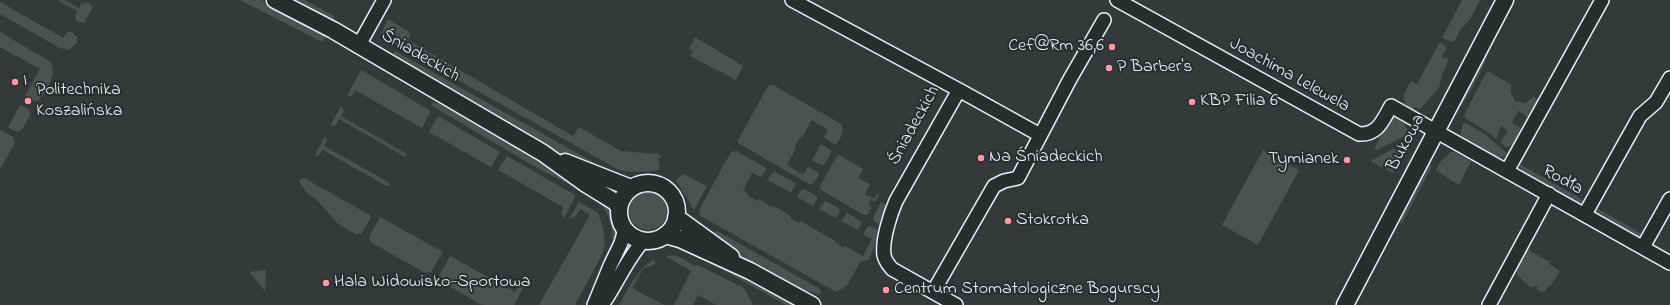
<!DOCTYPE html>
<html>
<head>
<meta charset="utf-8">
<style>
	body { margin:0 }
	canvas { display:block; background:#35393a }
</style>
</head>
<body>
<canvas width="1670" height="305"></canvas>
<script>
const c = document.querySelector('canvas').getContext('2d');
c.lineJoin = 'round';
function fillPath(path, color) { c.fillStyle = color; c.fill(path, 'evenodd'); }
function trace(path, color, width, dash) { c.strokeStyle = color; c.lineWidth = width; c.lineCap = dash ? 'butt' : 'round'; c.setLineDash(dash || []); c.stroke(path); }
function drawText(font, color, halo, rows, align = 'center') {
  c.font = font + ' "Indie Flower",sans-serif'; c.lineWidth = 4; c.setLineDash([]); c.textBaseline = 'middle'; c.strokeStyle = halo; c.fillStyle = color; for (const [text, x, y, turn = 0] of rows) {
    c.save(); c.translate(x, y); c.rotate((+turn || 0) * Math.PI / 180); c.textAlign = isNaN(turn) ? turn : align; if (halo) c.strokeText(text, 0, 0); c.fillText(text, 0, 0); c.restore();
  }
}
const green = new Path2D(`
	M57 0H64L79 8 81 4 88 2 93 7 84 23 78 22 75 18 77 11Z
	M240 0H261L326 34 323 41H320Z
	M289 0H305L334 16V19L333 22Z
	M1462 0H1480L1471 18 1461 29 1455 40 1452 42 1442 38Z
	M0 2 63 38 67 32H72L77 37V43L69 50 60 48 0 14Z
	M388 19 409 32 410 36 408 40 573 136 579 127 621 151 658 154 662 157 658 158 660 169C656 172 625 173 619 170L383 38 381 34Z
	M0 32 51 62C57 75 47 91 38 101H34L25 96 40 69 0 47Z
	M695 37 743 66 736 80 690 56 693 51 689 49Z
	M1440 42 1447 47 1442 57 1448 59V61L1442 75 1439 88 1421 108 1419 109 1415 107 1413 111C1399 100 1403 95 1411 81L1417 84Z
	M1489 46C1491 57 1469 94 1462 105L1458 106Z
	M395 51 593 162V164L592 167 562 155 392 56Z
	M361 70 431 111 422 128 355 90 352 96H347Z
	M1487 71 1511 84V93L1515 101 1525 103 1533 97 1540 100 1530 119 1525 116 1526 115 1518 111 1512 123 1524 130 1515 145 1506 147 1500 142 1508 131 1501 126 1496 139 1488 132 1465 118V113Z
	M770 85H773L841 124C845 132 841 136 837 143L834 144 824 138 828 130 812 120 802 138 800 137 795 146 796 148 787 165 803 175 808 167 818 172 819 175 813 184H809L738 143V140L768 86Z
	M433 102 460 111 557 169 578 188 544 172 432 106Z
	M20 105 29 109 30 116 22 130 16 132 8 127Z
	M341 106 344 111 341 116 407 154 405 157 339 119 336 125 330 126Z
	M438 116 500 152 491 167 429 132Z
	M1394 118H1400L1407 122 1405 126 1408 130 1409 134 1377 150 1374 149 1389 121Z
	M1463 123H1466L1486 135 1509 155 1498 158 1460 137Z
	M0 130 13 137 15 142 0 170Z
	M325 136 327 141 324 146 390 183 388 187 323 150 319 155 314 156Z
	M821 144 832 151 825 164 822 165 812 160Z
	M1393 149 1404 150 1393 173 1372 162V160Z
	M1263 150 1299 170 1258 245 1222 225Z
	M736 151 766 168V170L761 177 752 173 743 191 748 193 747 195 757 201 758 199 772 207 774 206 791 216 790 218 799 223 801 221 835 241V242L844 248 845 246 863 256 872 239 863 234 867 227 870 226 878 230V237L869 260 860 262 847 286 836 292 699 215 700 208 731 152Z
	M1451 152H1455L1471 161 1459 185 1438 172 1436 169 1441 161Z
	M839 155 863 169 858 178 870 184 865 194 874 199 877 194 879 195 875 202 871 200 868 205 872 207 867 215H864L821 190 820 186 837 156Z
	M507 156 575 195V197L564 218 561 213 563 207 498 170Z
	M1428 162 1431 165V168L1402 223 1400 224 1403 212Z
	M1518 163 1588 203 1582 206 1523 172Z
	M775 172 795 183V186L791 193 768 180 772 173Z
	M683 174 707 186 694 210 676 180Z
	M304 178 370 215 371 218 362 233 357 235 337 223 318 201 306 192 299 182 301 179Z
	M804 189 817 196V199L813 206 797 197 801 190Z
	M629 211a19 19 0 1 1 38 0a19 19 0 1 1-38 0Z
	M585 193 609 206 615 219 617 231V237L613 245C612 231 611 214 600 204 596 200 589 198 585 193Z
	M825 201 839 208 840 211 836 218 819 209Z
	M579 202 598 213 603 227 605 244 602 255 575 305H539L590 215 580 209 575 217 569 219Z
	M881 202 888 206 884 227 875 222 873 218Z
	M1593 206 1644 235 1640 237 1636 236 1594 213Z
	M847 213 862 222 858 230 841 221Z
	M380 217 443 252 431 272 426 273 370 242 369 237Z
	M717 231 820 289 821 292 820 295 794 287 737 255 711 236 714 232Z
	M1525 248 1550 262 1549 264 1560 271 1552 284 1543 292 1537 290V286L1531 287 1525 283 1517 274 1516 268Z
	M450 256 515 292 518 287 524 286 514 305H482L440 281 439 276Z
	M666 256C678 254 685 260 694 266L698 265 744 288 753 305H716L698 295 693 305H674L691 271 669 258 667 259Z
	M700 257 725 265 798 305H786Z
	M654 259 656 264 643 269 632 288 664 305H619C629 287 637 270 654 259Z
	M266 270 265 291 249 272Z`);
const minor = new Path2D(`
	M792 0 959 90 896 201C890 215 882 240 884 255 885 261 888 264 892 269L956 305
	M1117 0 1359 134C1378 135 1383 120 1391 106L1670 263
	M359 45 384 0
	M959 90 1040 135
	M1507 171 1602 0
	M1585 214 1640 116 1656 102 1670 78
	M1643 247 1670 199
	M933 292 994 186 1004 181 1018 178 1070 79 1104 20
	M594 305 610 266 621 243 625 229
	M602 305C617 284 626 260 644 240
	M1489 305 1549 194`);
const tertiary = new Path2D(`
	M275 0 333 30 543 153 586 184 615 202 619 207
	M565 162 631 188
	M619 212a29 29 0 1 1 58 0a29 29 0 1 1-58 0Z
	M676 217 731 257
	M665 235 680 239 750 271 812 305
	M1345 305 1505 0`);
const markers = [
	[1112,47,4,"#ff9aa2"],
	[1109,68,4,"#ff9aa2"],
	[15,82,4,"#ff9aa2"],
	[28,101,4,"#ff9aa2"],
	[1192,102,4,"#ff9aa2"],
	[981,158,4,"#ff9aa2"],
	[1347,160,4,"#ff9aa2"],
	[1008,221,4,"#ff9aa2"],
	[326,283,4,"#ff9aa2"],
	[886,290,4,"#ff9aa2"]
];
const poiNames = [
	["Cef@Rm 36,6",1104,47,"right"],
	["P Barber's",1117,68],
	["I",23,82],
	["Politechnika",36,91],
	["Koszalińska",36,112],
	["KBP Filia 6",1200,102],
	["Na Śniadeckich",989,158],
	["Tymianek",1339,160,"right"],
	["Stokrotka",1016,221],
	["Hala Widowisko-Sportowa",334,283],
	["Centrum Stomatologiczne Bogurscy",894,290]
];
const streetNames = [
	["Śniadeckich",420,57,30],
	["Joachima Lelewela",1289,76,29],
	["Śniadeckich",915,126,-61],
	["Bukowa",1407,143,-62],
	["Rodła",1562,181,29]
];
fillPath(green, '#4d5152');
trace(minor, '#e8f1f8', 16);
trace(tertiary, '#e8f1f8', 19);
trace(minor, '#2a2d2e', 13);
trace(tertiary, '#2a2d2e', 16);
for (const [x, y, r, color] of markers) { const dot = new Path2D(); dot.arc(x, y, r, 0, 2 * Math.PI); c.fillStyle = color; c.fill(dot); trace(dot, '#2a2d2e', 1.5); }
drawText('18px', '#e8f1f8', '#2a2d2e', poiNames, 'left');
drawText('18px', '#e8f1f8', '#2a2d2e', streetNames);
</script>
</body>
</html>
